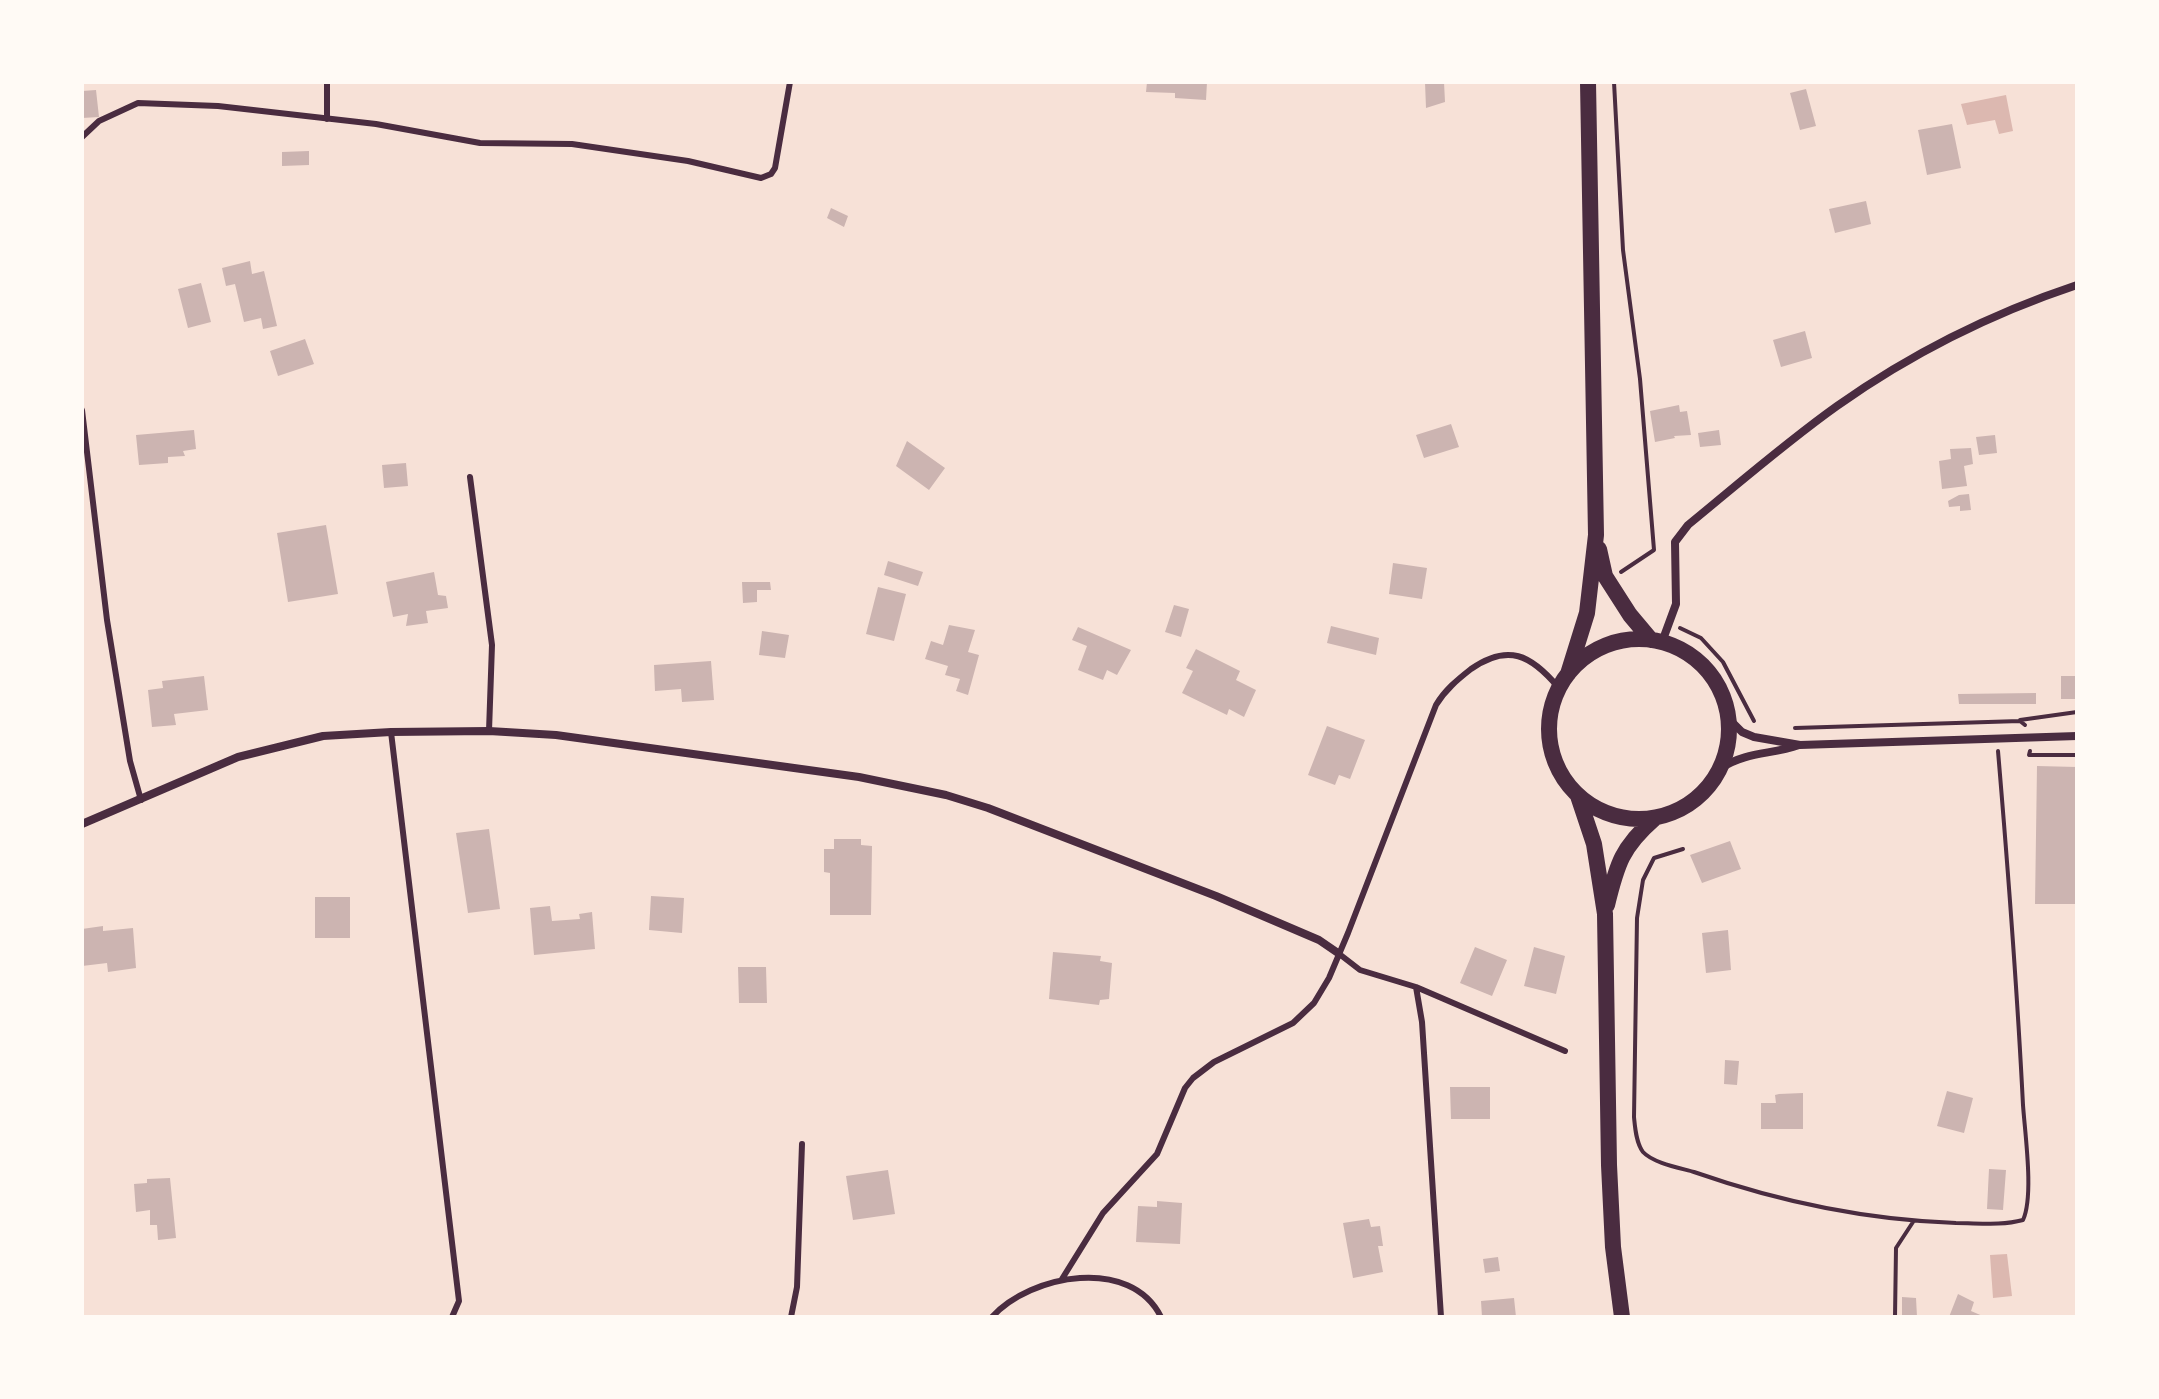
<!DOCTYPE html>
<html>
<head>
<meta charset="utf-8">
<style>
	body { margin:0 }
	#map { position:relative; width:2159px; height:1399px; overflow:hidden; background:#f7e1d7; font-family:"Open Sans",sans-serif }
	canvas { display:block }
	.frame { position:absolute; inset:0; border:84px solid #fffaf5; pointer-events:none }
</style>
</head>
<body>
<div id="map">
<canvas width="2159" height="1399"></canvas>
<div class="frame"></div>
</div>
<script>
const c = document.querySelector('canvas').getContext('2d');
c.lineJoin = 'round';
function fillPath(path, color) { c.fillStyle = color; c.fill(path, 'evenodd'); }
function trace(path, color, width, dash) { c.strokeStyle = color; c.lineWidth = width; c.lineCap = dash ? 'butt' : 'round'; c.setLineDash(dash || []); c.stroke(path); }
const water = new Path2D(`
	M2006 95 2013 131 1999 134 1995 120 1967 125 1961 104Z
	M2007 1254 2012 1296 1993 1298 1990 1255Z`);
const building = new Path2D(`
	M1147 82H1207L1206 100 1175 98V93L1146 92Z
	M1425 82H1444L1445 102 1426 108Z
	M1806 89 1816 126 1800 130 1790 93Z
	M96 90 99 117 82 118V91Z
	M1952 124 1961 168 1927 175 1918 130Z
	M309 151V165L282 166V152Z
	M1866 201 1871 224 1835 233 1829 209Z
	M831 208 848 216 844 227 827 218Z
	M250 261 252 274 264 271 277 326 263 329 261 318 244 322 235 284 226 286 222 268Z
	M201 283 211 322 188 328 178 289Z
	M1805 331 1812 358 1781 367 1773 340Z
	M305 339 314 364 278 376 270 351Z
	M1679 405 1680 412 1687 411 1691 435 1674 436 1675 438 1655 442 1650 411Z
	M1451 424 1459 447 1424 458 1416 435Z
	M194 430 196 449 183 451 185 456 168 457V463L139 465 136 435Z
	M1719 430 1721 445 1700 447 1698 433Z
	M1995 435 1997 453 1979 455 1976 437Z
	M907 441 945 468 929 490 896 466Z
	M1971 448 1973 464 1964 466 1967 486 1942 489 1939 461 1951 459 1950 449Z
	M406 463 408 486 384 488 382 465Z
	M1969 494 1971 510 1960 511V506L1949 507 1948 501 1959 495Z
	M326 525 338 594 288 602 277 533Z
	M888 561 923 572 918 586 884 575Z
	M1393 563 1427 568 1422 599 1389 594Z
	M434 572 438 595 446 596 448 608 426 611 428 623 406 626 408 614 393 617 386 582Z
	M742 582H770L771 590H757V602L743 603Z
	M878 587 906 594 894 641 866 634Z
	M1174 605 1189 609 1181 637 1165 632Z
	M949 625 975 630 968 652 979 655 968 695 956 691 960 679 945 675 948 666 925 659 931 641 943 645Z
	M1331 626 1379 638 1376 655 1327 643Z
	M1078 627 1131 650 1117 675 1107 670 1103 680 1078 670 1087 646 1072 640Z
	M762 631 789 635 785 658 759 655Z
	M1196 649 1240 671 1236 680 1256 690 1244 717 1229 709 1227 715 1182 693 1193 671 1186 668Z
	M711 661 714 700 682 702 681 689 655 691 654 665Z
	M204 676 208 710 174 714 176 725 152 727 148 690 163 688 162 681Z
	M2061 676H2077V699H2061Z
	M2036 693V704H1959L1958 694Z
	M1327 726 1365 740 1350 779 1339 775 1335 785 1308 775Z
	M2037 766 2077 767V904H2035Z
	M489 829 500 909 468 913 456 833Z
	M834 839H861V845L872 846 871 915H830V873L824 872V849H834Z
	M1730 841 1741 869 1702 883 1690 855Z
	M651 896 684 898 682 933 649 930Z
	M315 897H350V938H315Z
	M550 906 552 921 580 919 579 914 592 912 595 949 534 955 530 908Z
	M103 926V931L133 928 136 968 108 972 107 963 82 966V929Z
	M1728 930 1731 970 1706 973 1702 933Z
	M1475 947 1507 960 1492 996 1460 983Z
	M1534 947 1565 956 1556 994 1524 986Z
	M1053 952 1101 956 1100 961 1112 963 1109 999 1100 1000 1099 1005 1049 999Z
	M738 967H766L767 1003H739Z
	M1725 1060 1739 1061 1737 1085 1724 1084Z
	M1450 1087H1490V1119H1451Z
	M1947 1091 1973 1098 1964 1133 1937 1126Z
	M1803 1093V1129H1761V1103H1776L1775 1095 1779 1094Z
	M1989 1169 2006 1170 2003 1210 1987 1209Z
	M888 1170 895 1214 853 1220 846 1176Z
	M170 1178 176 1238 158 1240 157 1225H150V1210L136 1212 134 1184 147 1183V1179Z
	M1157 1201 1182 1203 1180 1244 1136 1242 1138 1206 1157 1207Z
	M1369 1219 1371 1227 1380 1226 1383 1246H1378L1383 1272 1353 1278 1343 1223Z
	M1498 1257 1500 1271 1485 1273 1483 1259Z
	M1958 1294 1974 1302 1971 1311 1985 1317H1949Z
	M1902 1297 1916 1298 1917 1317H1902Z
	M1514 1298 1516 1317H1482L1481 1301Z`);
const path = new Path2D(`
	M1614 82 1623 250 1640 379 1654 550 1621 572
	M1680 628 1701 638 1723 662 1754 721
	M2020 720 2077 712
	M1795 728 2020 721 2025 725
	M2030 751 2029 755H2077
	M1683 849 1654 858 1643 880 1637 918 1634 1117C1635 1127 1636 1143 1643 1152 1653 1163 1680 1168 1694 1172 1780 1202 1865 1220 1956 1223 1979 1223 2001 1226 2023 1220 2034 1196 2025 1134 2023 1105 2017 987 2008 869 1998 751
	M1895 1317 1896 1248 1913 1222`);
const service = new Path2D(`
	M327 82V119
	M82 137 99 121 138 103 218 106 376 124 480 143 572 144 688 161 761 178 771 174 775 168 790 82
	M82 410 107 620 130 761 141 800
	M470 477 492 645 489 731
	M391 732 459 1301 452 1317
	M1338 953 1360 970 1416 987 1422 1022 1441 1317
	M1416 987 1565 1051
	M1062 1279 1103 1213 1157 1154 1185 1088 1193 1078 1214 1062 1293 1023 1314 1003 1329 978 1348 933 1436 705C1445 690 1457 680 1471 669 1508 643 1531 655 1558 687
	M791 1317 797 1287 802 1144
	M992 1317C1031 1274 1131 1256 1161 1317`);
const minor = new Path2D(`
	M1662 642 1676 604 1675 542 1688 525C1737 485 1785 443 1837 406 1909 355 1993 313 2077 285
	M1729 719 1742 732 1754 737 1800 745 2077 736
	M1721 768C1748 751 1771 755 1799 745
	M82 824 238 757 323 736 391 732 489 731 556 735 859 777 946 795 988 808 1216 896 1319 940 1338 953`);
const secondary = new Path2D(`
	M1599 549 1605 576 1630 615 1651 640
	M1549 729a90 90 0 1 1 180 0a90 90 0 1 1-180 0Z
	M1568 674 1587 613 1596 535 1588 82
	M1578 796 1594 844 1605 914 1609 1165 1613 1247 1622 1317
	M1607 905C1617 864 1622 847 1654 819`);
fillPath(water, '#dcb8b0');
fillPath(building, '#ccb4b1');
trace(path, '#4a2c40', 4);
trace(service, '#4a2c40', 6);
trace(minor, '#4a2c40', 8);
trace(secondary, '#4a2c40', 16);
</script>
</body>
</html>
